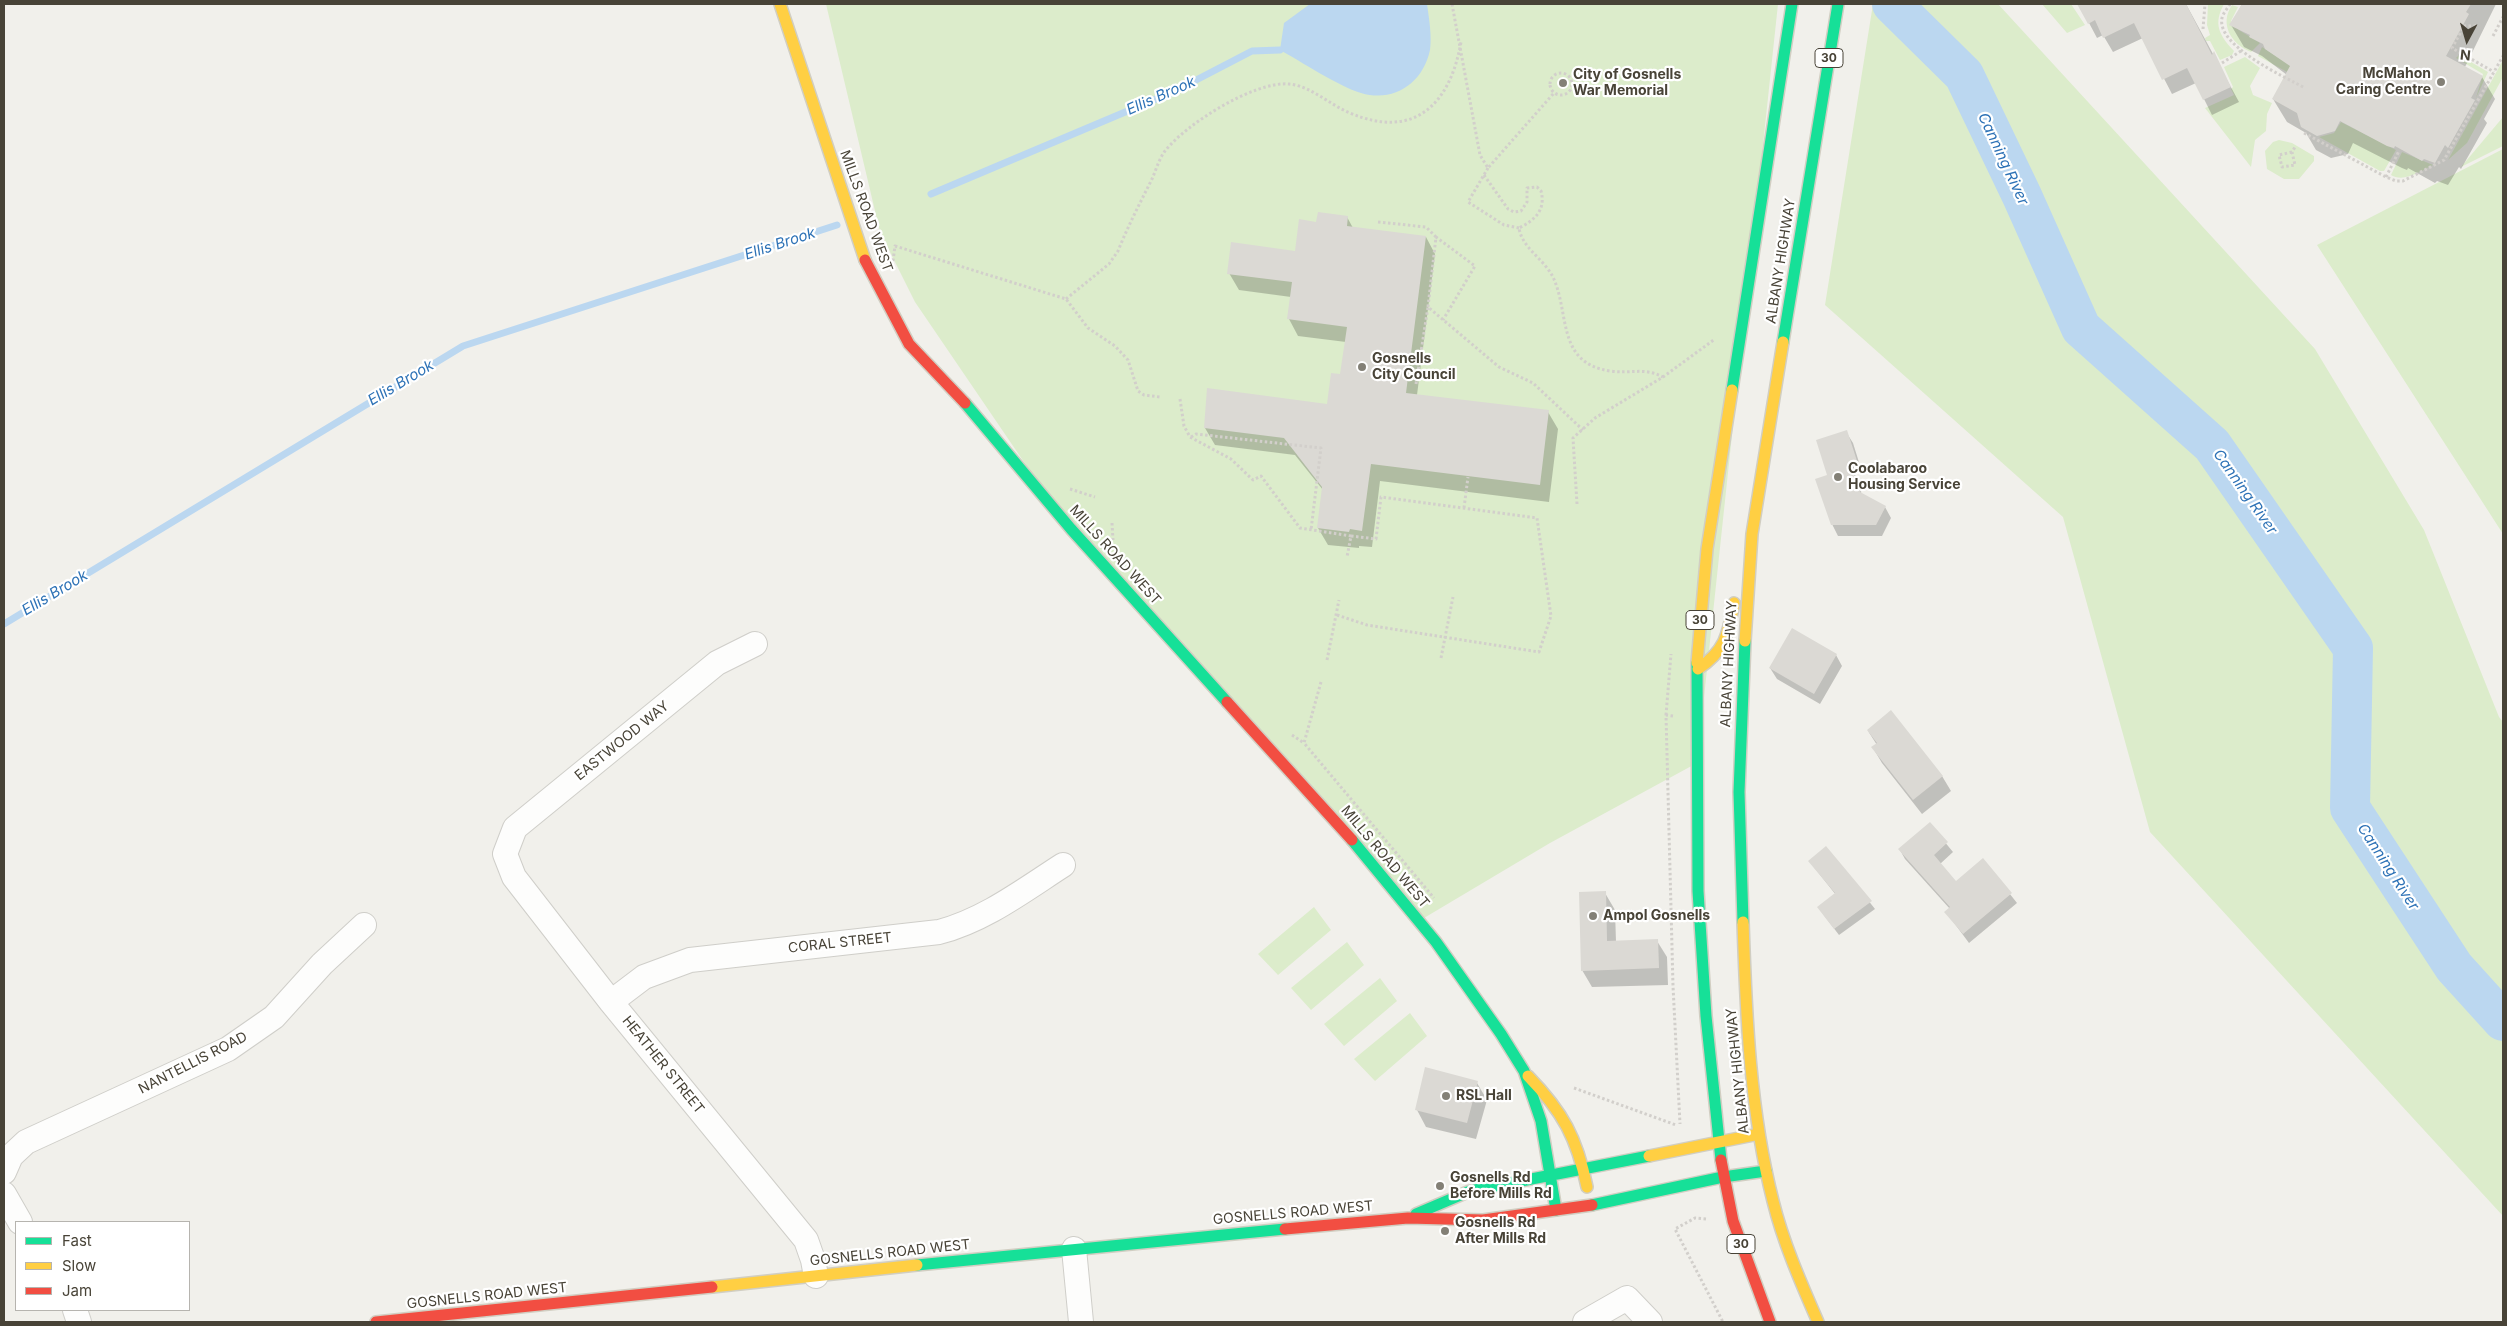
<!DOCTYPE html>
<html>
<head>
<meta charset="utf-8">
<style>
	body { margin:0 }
	#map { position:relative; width:2507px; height:1326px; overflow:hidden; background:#f1f0eb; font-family:Inter,sans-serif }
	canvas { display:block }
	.frame { position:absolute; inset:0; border:5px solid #484337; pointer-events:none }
	.legend { position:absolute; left:15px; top:1221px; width:175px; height:90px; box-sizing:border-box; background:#fff; border:1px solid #b6b4af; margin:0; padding:6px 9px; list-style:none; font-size:15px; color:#484337 }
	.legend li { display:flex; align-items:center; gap:10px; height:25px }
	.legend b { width:25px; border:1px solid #b6b4af }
	.north { position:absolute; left:2442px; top:15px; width:50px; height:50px; -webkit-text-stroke:4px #fff; paint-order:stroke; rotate:186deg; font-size:14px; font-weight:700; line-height:20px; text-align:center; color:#484337 }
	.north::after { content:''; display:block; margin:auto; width:18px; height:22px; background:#484337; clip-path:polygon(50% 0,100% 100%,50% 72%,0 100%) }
</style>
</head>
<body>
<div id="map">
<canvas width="2507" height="1326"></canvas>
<div class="frame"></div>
<ul class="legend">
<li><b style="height:6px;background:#16e098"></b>Fast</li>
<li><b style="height:6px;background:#ffcf43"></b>Slow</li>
<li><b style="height:6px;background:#f24e42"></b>Jam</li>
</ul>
<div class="north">N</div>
</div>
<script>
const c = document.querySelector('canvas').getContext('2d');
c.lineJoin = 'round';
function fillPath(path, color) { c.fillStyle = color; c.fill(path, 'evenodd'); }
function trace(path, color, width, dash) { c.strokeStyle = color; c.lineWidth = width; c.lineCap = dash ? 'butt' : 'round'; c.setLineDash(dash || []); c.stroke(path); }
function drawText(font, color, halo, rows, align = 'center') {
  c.font = font + ' Inter,sans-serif'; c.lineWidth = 4.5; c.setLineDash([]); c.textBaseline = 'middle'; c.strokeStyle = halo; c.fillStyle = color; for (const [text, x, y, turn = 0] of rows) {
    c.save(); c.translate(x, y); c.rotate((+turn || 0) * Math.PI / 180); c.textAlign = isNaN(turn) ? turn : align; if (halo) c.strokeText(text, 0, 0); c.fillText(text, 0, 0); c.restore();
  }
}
const green = new Path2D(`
	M826 4H1778L1697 763 1550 843 1424 918 1043 490 915 302 880 232Z
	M1873 4H1998L2315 349 2424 530 2499 717 2503 722V1216L2150 832 2063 517 1825 305Z
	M2042 4H2071L2085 25 2067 33Z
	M2208 4H2224C2213 24 2219 35 2234 51L2232 55 2220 60 2210 41H2206L2205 38 2210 35 2207 25Z
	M2232 5 2238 7 2231 21 2239 30 2260 43 2251 52C2231 44 2219 24 2232 5Z
	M2262 47 2290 64 2309 84 2258 56Z
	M2459 55 2488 72 2476 98 2483 74 2456 58Z
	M2245 57 2260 68 2250 86 2253 95 2272 103 2267 114 2266 131 2255 140 2251 167 2205 108 2234 95 2231 89 2233 87 2224 67Z
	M2503 60V77L2467 143 2448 160Z
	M2503 117V146L2461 167Z
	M2341 122 2396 150 2384 171H2380L2319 137 2334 133Z
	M2279 140 2292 143 2314 156V161L2299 179H2284L2267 169 2265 151 2273 142Z
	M2503 149V534L2317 245Z
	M2402 152 2433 165C2421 171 2404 183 2391 175Z
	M1314 907 1331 930 1278 975 1258 954Z
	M1347 942 1364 965 1311 1010 1291 988Z
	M1380 978 1397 1001 1344 1046 1324 1024Z
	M1410 1013 1427 1036 1375 1081 1354 1059Z`);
const water = new Path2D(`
	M1310 4H1427C1429 18 1432 36 1430 50 1423 83 1394 103 1361 93 1338 86 1302 62 1280 50L1284 23Z`);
const shadow = new Path2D(`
	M2079 4H2186L2239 102 2212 115 2196 83 2172 94 2143 38 2113 52 2103 35 2097 38Z
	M2242 4H2496L2465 67 2482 77 2495 99 2484 119 2487 123 2461 169 2459 167 2448 185 2437 181 2435 183 2408 168 2407 170 2402 168 2353 143 2348 154 2331 158 2316 150 2306 133 2287 122 2273 99 2287 75 2262 56 2244 47 2231 25Z
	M1347 217 1353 228 1426 237 1435 254 1417 395 1548 412 1558 429 1549 502 1380 481 1372 547 1359 546V548L1328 545 1318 528 1323 490 1295 455 1215 445 1205 428 1208 389 1328 405 1341 375 1346 342 1298 336 1289 319 1291 297 1239 290 1229 273 1296 252 1317 223Z
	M1846 432 1853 443 1862 472 1855 474 1862 495 1885 507 1891 518 1882 536H1838L1832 524 1829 475Z
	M1836 655 1842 666 1820 704 1777 679 1770 668Z
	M1868 731 1942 776 1951 791 1922 814 1882 763 1873 748 1877 745Z
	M1930 824 1953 852 1940 864 1955 883 1983 860 2017 903 1969 943 1946 912 1950 909 1905 859 1900 850Z
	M1826 847 1875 909 1839 935 1823 914 1836 895 1809 861Z
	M1605 893 1615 910 1616 942 1657 941 1667 957 1668 985 1592 987 1582 970Z
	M1477 1083 1487 1100 1476 1139 1426 1127 1417 1110Z`);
const stream = new Path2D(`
	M931 194 1175 91 1252 51 1280 50
	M4 624 463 346 837 225`);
const river = new Path2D(`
	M1892 4 1964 75 2022 196 2081 328 2212 445 2353 648 2350 808 2454 967 2503 1021`);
const building = new Path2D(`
	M2077 4H2186L2212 55 2214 51 2231 87 2203 100 2187 68 2162 80 2134 23 2103 38 2095 20 2088 24Z
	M2242 4H2471L2466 12 2469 14 2446 56 2483 76 2471 98 2475 100 2448 148 2445 145 2435 163 2424 159 2422 161 2395 146 2394 148 2387 146 2340 121 2335 131 2317 136 2301 127 2297 113 2272 99 2290 66 2265 49 2263 44 2249 37 2250 35 2229 25Z
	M1318 212 1348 216 1347 226 1426 236 1406 393 1549 410 1540 485 1371 464 1362 531 1350 529 1349 532 1317 528 1322 487 1284 438 1204 428 1207 388 1327 404 1331 373 1340 374 1347 327 1287 319 1292 282 1227 274 1231 242 1295 251 1299 219 1316 222Z
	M1847 430 1857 461 1850 463 1860 492 1886 506 1876 525H1831L1815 479 1827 475 1816 440Z
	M1792 628 1837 654 1814 694 1769 668Z
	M1891 710 1943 776 1913 800 1871 747 1877 743 1867 730Z
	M1930 822 1948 842 1934 855 1956 881 1983 858 2012 893 1963 934 1944 912 1950 907 1898 849Z
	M1826 846 1872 901 1834 929 1817 907 1835 893 1808 861Z
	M1606 891 1607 941 1658 939 1659 968 1581 971 1579 892Z
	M1425 1067 1478 1081 1467 1123 1415 1110Z`);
const path = new Path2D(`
	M1452 4 1480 155 1488 168 1554 93
	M2230 4C2228 8 2223 13 2222 18 2216 46 2285 77 2305 88
	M2476 26H2464L2452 48 2494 72
	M2203 29 2205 4
	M2493 36 2503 17
	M2222 63 2241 51
	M1550 84a11 11 0 1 1 22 0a11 11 0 1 1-22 0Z
	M2304 133 2386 177 2396 181H2403L2444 160 2503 56
	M2292 152 2279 155 2282 167 2295 165 2292 152 2295 147
	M1488 168 1468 202 1504 225 1519 228
	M1484 175 1508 209 1514 212 1521 211 1527 202V188L1537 187 1541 191C1546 210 1535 220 1519 228 1522 248 1543 258 1553 277 1570 313 1556 363 1610 371 1630 374 1645 367 1663 377
	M2386 177 2399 151
	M1378 222 1426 227 1436 237
	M893 261 895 246 1066 299 1088 328 1115 346 1128 360 1138 391 1144 395 1160 397
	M1066 299 1109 264 1118 251C1128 226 1140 203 1152 179 1156 170 1159 159 1165 151 1186 124 1254 81 1289 84 1311 86 1330 105 1350 113 1414 140 1450 105 1461 42
	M1428 307 1436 237 1475 266 1443 320
	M1416 384 1428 307 1499 367 1533 383 1583 430
	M1180 399 1184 426 1190 437 1231 459 1253 480 1261 476 1300 528 1351 536
	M1191 437 1196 434 1321 448 1311 530
	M1070 489 1095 497
	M1577 504 1573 438 1595 418 1663 377 1715 339
	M1464 508 1468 477
	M1112 523 1113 540
	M1337 615 1367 625 1539 652 1551 616 1537 518 1381 497 1376 539 1351 536 1347 557
	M1441 658 1453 597
	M1327 660 1339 600
	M1321 682 1304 743 1434 898
	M1666 715 1671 654
	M1673 716 1666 715 1673 986 1680 1124
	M1292 735 1304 743
	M1574 1088 1676 1125
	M1706 1219 1695 1218 1675 1229 1723 1322`);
const street = new Path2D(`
	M755 644 717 663 515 828 505 854 514 877 611 1002 806 1240 813 1260 816 1276
	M611 1002 644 977 690 960 939 932C985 920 1024 890 1063 865
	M4 1172 11 1156 26 1142 228 1049 274 1017 322 964 364 925
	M4 1194 20 1222
	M1074 1249 1081 1322
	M75 1310 79 1322
	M1585 1322 1627 1298 1650 1322`);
const fast = new Path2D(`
	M1783 342 1838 4
	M1732 390 1792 4
	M965 403 1071 529 1227 702
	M1697 663 1698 891 1706 1016 1721 1160
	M1352 840 1436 942 1501 1034 1524 1071 1541 1121 1556 1210
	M1743 922 1739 792 1745 641
	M1592 1205 1723 1177 1766 1171
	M1416 1214 1470 1191 1649 1156
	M917 1265 1285 1229`);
const slow = new Path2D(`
	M780 4 865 260
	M1745 641 1752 534 1783 342
	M1697 663 1707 549 1732 390
	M1698 669C1726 650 1728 634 1734 603
	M1743 922C1746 1015 1750 1111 1773 1201 1783 1242 1801 1283 1818 1322
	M1528 1076C1563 1112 1577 1138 1587 1187
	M1649 1156 1759 1134
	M712 1287 917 1265`);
const jam = new Path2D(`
	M865 260 909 344 965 403
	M1227 702 1352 840
	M1721 1160 1733 1221 1770 1322
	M1285 1229 1408 1218 1483 1220 1592 1205
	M376 1322 712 1287`);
const markers = [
	[2441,82,5,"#838076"],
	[1563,83,5,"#838076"],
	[1362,367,5,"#838076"],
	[1838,477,5,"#838076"],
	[1593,916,5,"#838076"],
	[1446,1096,5,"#838076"],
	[1440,1186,5,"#838076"],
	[1445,1231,5,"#838076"]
];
const shields = [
	[1829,58,28],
	[1700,620,28],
	[1741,1244,28]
];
const shieldNames = [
	["30",1829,58],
	["30",1700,620],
	["30",1741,1244]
];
const poiNames = [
	["McMahon",2431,74,"right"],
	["Caring Centre",2431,90,"right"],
	["City of Gosnells",1573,75],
	["War Memorial",1573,91],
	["Gosnells",1372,359],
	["City Council",1372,375],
	["Coolabaroo",1848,469],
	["Housing Service",1848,485],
	["Ampol Gosnells",1603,916],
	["RSL Hall",1456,1096],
	["Gosnells Rd",1450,1178],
	["Before Mills Rd",1450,1194],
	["Gosnells Rd",1455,1223],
	["After Mills Rd",1455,1239]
];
const streetNames = [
	["MILLS ROAD WEST",866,211,70],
	["ALBANY HIGHWAY",1781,261,-81],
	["MILLS ROAD WEST",1115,555,48],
	["ALBANY HIGHWAY",1729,664,-87],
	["EASTWOOD WAY",622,741,-39],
	["MILLS ROAD WEST",1385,857,50],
	["CORAL STREET",840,943,-6],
	["NANTELLIS ROAD",193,1063,-27],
	["HEATHER STREET",663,1065,51],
	["ALBANY HIGHWAY",1738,1071,-96],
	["GOSNELLS ROAD WEST",1293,1213,-5],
	["GOSNELLS ROAD WEST",890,1253,-6],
	["GOSNELLS ROAD WEST",487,1296,-6]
];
const waterNames = [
	["Ellis Brook",1161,96,-24],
	["Canning River",2003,159,65],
	["Ellis Brook",780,244,-18],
	["Ellis Brook",401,383,-31],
	["Canning River",2245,492,55],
	["Ellis Brook",55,593,-31],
	["Canning River",2388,867,57]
];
fillPath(green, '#dceccb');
fillPath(water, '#bbd7f0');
fillPath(shadow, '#0003');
trace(stream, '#bbd7f0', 7);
trace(river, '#bbd7f0', 40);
fillPath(building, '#dbd9d4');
trace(street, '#cfcec9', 26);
trace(fast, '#d1cec2', 14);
trace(slow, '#d1cec2', 14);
trace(jam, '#d1cec2', 14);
trace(path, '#d2cfcb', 3, [2.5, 2.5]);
trace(street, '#fdfdfc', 24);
trace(fast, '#16e098', 11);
trace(slow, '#ffcf43', 11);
trace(jam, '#f24e42', 11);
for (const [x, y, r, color] of markers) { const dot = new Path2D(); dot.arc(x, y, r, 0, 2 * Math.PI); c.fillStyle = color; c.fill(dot); trace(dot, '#fff', 2); }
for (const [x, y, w] of shields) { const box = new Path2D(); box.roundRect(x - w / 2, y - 9.5, w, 19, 4); c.fillStyle = '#fff'; c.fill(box); trace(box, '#484337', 1); }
drawText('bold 12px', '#484337', null, shieldNames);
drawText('bold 14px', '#484337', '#fff', poiNames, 'left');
drawText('14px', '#484337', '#fff', streetNames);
drawText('italic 15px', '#2d72b6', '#fff', waterNames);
</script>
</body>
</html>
